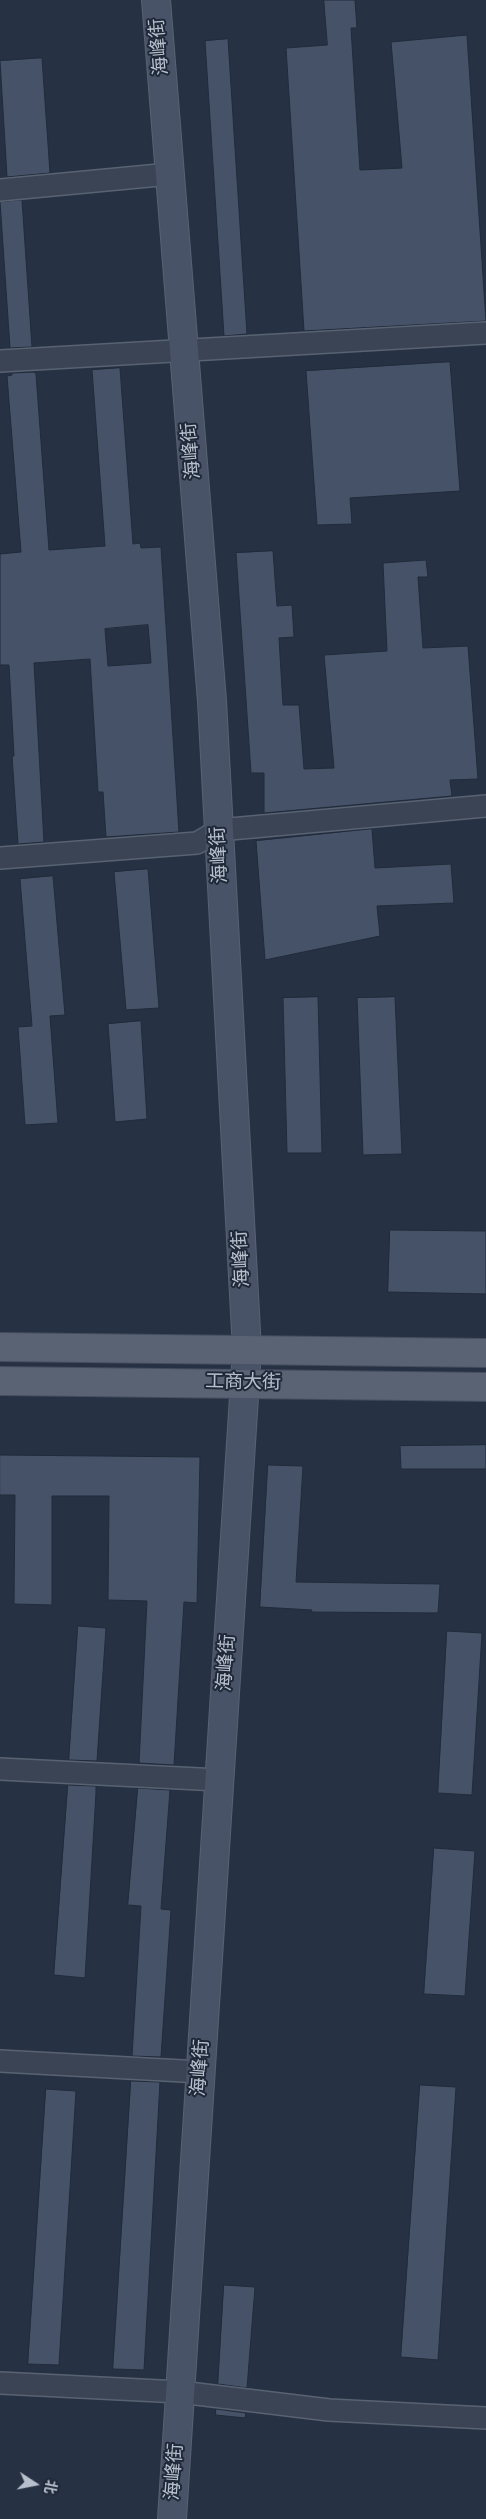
<!DOCTYPE html>
<html>
<head>
<meta charset="utf-8">
<style>
	body { margin:0 }
	#map { position:relative; width:486px; height:2519px; overflow:hidden; background:#263244; font-family:"Sofia Sans Condensed","Noto Sans SC",sans-serif }
	canvas { display:block }
	.north { position:absolute; left:10px; top:2459px; width:50px; height:50px; -webkit-text-stroke:4px #1f2939; paint-order:stroke; rotate:101deg; font-size:14px; font-weight:700; line-height:20px; text-align:center; color:#b8c0cd }
	.north::after { content:''; display:block; margin:auto; width:18px; height:22px; background:#b8c0cd; clip-path:polygon(50% 0,100% 100%,50% 72%,0 100%) }
</style>
</head>
<body>
<div id="map">
<canvas width="486" height="2519"></canvas>
<div class="north">北</div>
</div>
<script>
const c = document.querySelector('canvas').getContext('2d');
c.lineJoin = 'round';
function fillPath(path, color) { c.fillStyle = color; c.fill(path, 'evenodd'); }
function trace(path, color, width, dash) { c.strokeStyle = color; c.lineWidth = width; c.lineCap = dash ? 'butt' : 'round'; c.setLineDash(dash || []); c.stroke(path); }
function drawText(font, color, halo, rows, align = 'center') {
  c.font = font + ' "Sofia Sans Condensed","Noto Sans SC",sans-serif'; c.lineWidth = 4; c.setLineDash([]); c.textBaseline = 'middle'; c.strokeStyle = halo; c.fillStyle = color; for (const [text, x, y, turn = 0] of rows) {
    c.save(); c.translate(x, y); c.rotate((+turn || 0) * Math.PI / 180); c.textAlign = isNaN(turn) ? turn : align; if (halo) c.strokeText(text, 0, 0); c.fillText(text, 0, 0); c.restore();
  }
}
const building = new Path2D(`
	M324 0H355L357 28H351L360 170 402 168 391 42 467 35 486 321 304 331 286 48 327 45Z
	M228 39 247 334 224 336 205 41Z
	M42 58 50 173 7 177 0 61Z
	M22 200 32 347 10 348 0 202Z
	M450 362 460 491 350 498 352 524 317 525 306 371Z
	M120 368 133 544 140 543 141 548 161 547 179 832 106 837 103 792H98L90 659 34 663 44 842 18 844 12 756H14L9 665H0V554L21 552 7 376 12 375V373L34 372 36 374 49 550 105 546 92 370ZM148 625 151 663 108 666 105 629Z
	M273 551 277 606 292 605 294 637 279 638 283 705H299L304 769 334 768 324 655 387 651 383 563 426 560 428 577H418L423 648 468 646 478 779 450 780 452 796 264 813V773H251L236 553Z
	M372 829 375 868 451 864 454 903 377 906 380 936 265 960 256 841Z
	M148 869 159 1008 126 1010 114 872Z
	M53 876 65 1015 50 1016 58 1123 25 1125 18 1027 32 1026 20 879Z
	M318 997 322 1153H287L283 998Z
	M395 997 402 1154 363 1155 357 998Z
	M141 1021 147 1119 115 1122 108 1024Z
	M390 1230 486 1231V1294L388 1292Z
	M486 1445V1469H401L400 1446Z
	M0 1455 200 1457 197 1603 184 1602 174 1765 139 1763 147 1601 108 1600 109 1496H52V1605L14 1604 15 1495H0Z
	M268 1465 303 1466 296 1582 440 1584 438 1613 311 1612 312 1610 260 1607Z
	M78 1626 106 1628 97 1761 69 1760Z
	M447 1631 482 1633 472 1795 438 1793Z
	M68 1785 96 1786V1793L85 1978 54 1975Z
	M138 1788 170 1790 161 1909 171 1910 161 2057 132 2056 141 1906 128 1905Z
	M434 1848 475 1851 465 1996 424 1994Z
	M131 2081 160 2082 144 2370 113 2369Z
	M420 2085 456 2087 438 2360 401 2357Z
	M46 2089 76 2091 59 2365 28 2364Z
	M224 2285 255 2287 247 2388 218 2384Z
	M216 2409 246 2413 245 2418 216 2415Z`);
const street = new Path2D(`
	M0 190 170 174
	M0 361 486 333
	M0 858 197 843 219 830 486 806
	M0 1769 219 1780
	M0 2061 201 2072
	M0 2383 180 2392 329 2410 486 2418`);
const secondary = new Path2D(`
	M156 0 212 701 247 1350 172 2519`);
const primary = new Path2D(`
	M0 1347 486 1353
	M0 1381 486 1387`);
const streetNames = [
	["海峰街",160,47,-95],
	["海峰街",192,451,-95],
	["海峰街",220,855,-93],
	["海峰街",242,1259,-93],
	["工商大街",243,1383,1],
	["海峰街",227,1663,-86],
	["海峰街",201,2068,-86],
	["海峰街",175,2472,-86]
];
fillPath(building, '#455267');
trace(building, '#212b3b', 1);
trace(street, '#596271', 24);
trace(secondary, '#596271', 30);
trace(primary, '#444d5d', 30);
trace(street, '#3b4454', 21);
trace(secondary, '#485367', 28);
trace(primary, '#596374', 28);
drawText('19px', '#b8c0cd', '#1f2939', streetNames);
</script>
</body>
</html>
